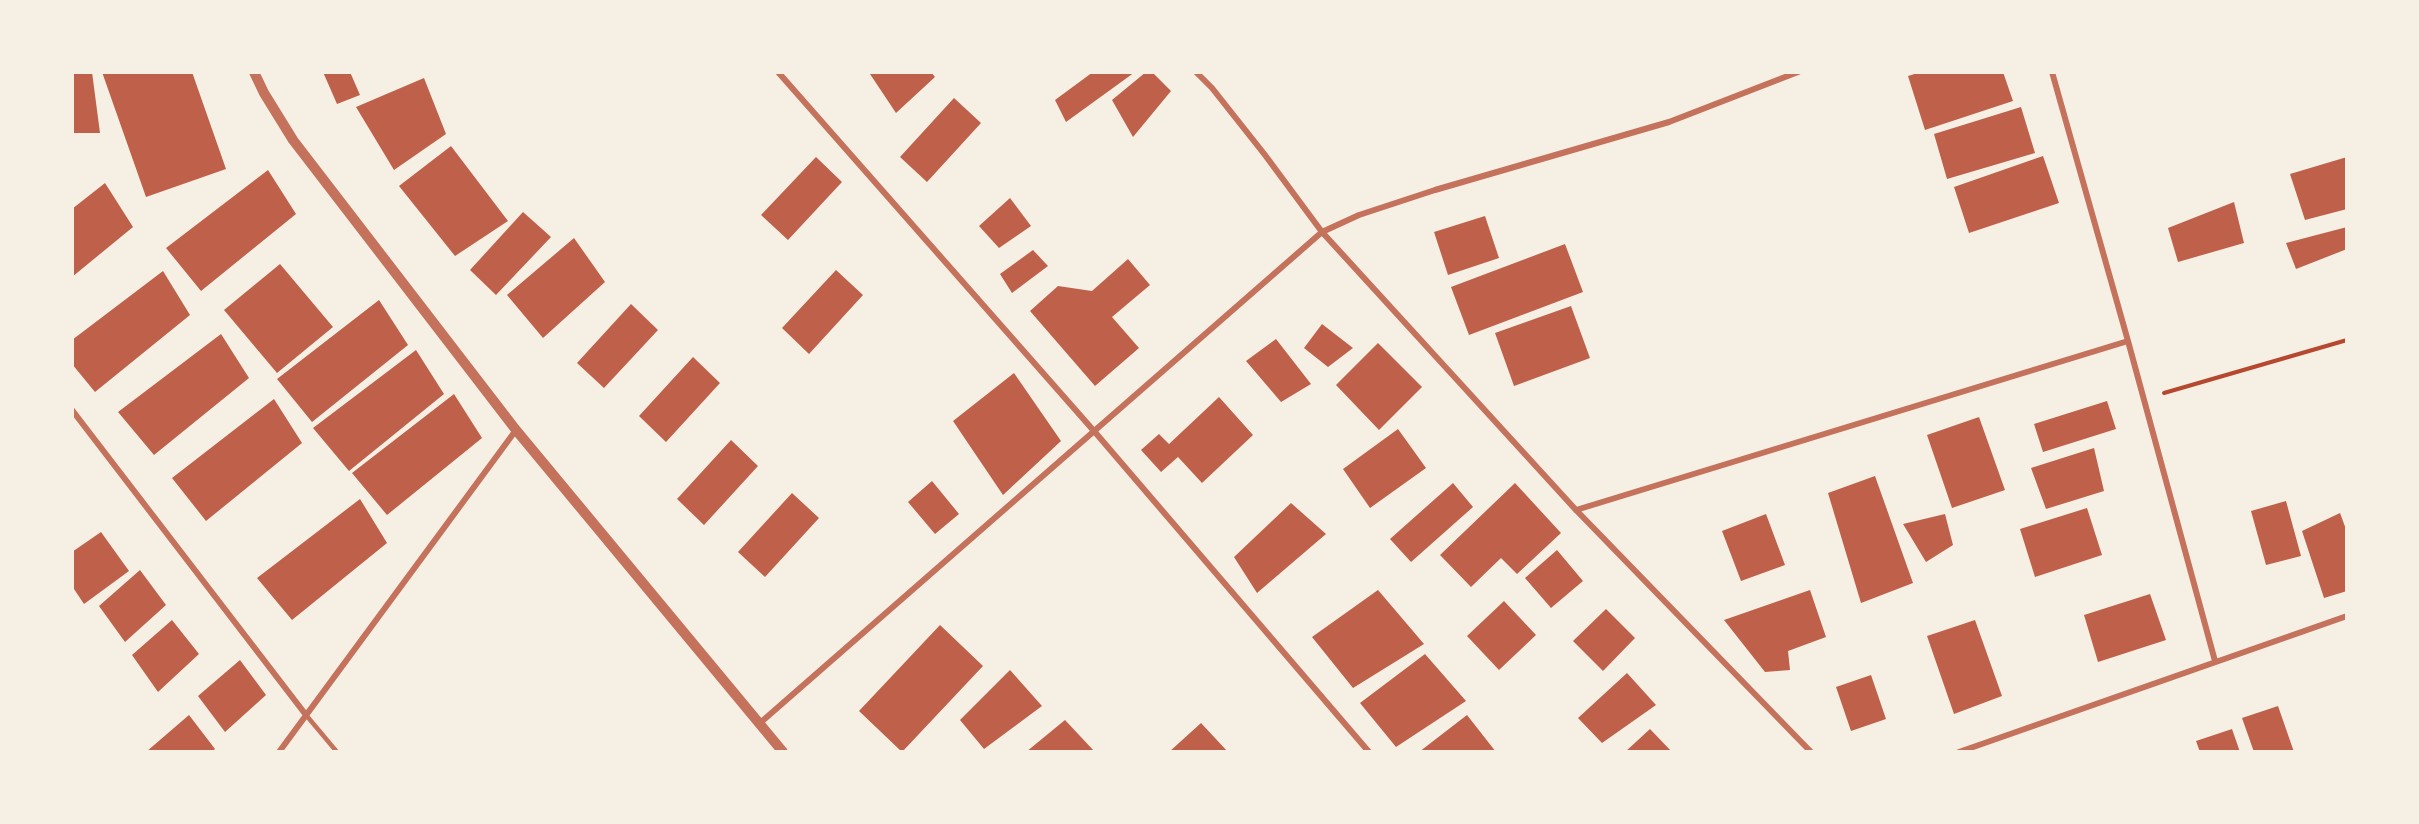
<!DOCTYPE html>
<html>
<head>
<meta charset="utf-8">
<style>
	body { margin:0 }
	#map { position:relative; width:2419px; height:824px; overflow:hidden; background:#f6efe4; font-family:"Work Sans",sans-serif }
	canvas { display:block }
	.frame { position:absolute; inset:0; border:74px solid #f6efe4; pointer-events:none }
</style>
</head>
<body>
<div id="map">
<canvas width="2419" height="824"></canvas>
<div class="frame"></div>
</div>
<script>
const c = document.querySelector('canvas').getContext('2d');
c.lineJoin = 'round';
function fillPath(path, color) { c.fillStyle = color; c.fill(path, 'evenodd'); }
function trace(path, color, width, dash) { c.strokeStyle = color; c.lineWidth = width; c.lineCap = dash ? 'butt' : 'round'; c.setLineDash(dash || []); c.stroke(path); }
const building = new Path2D(`
	M72 72H92L100 133H72Z
	M102 72H192L226 169 146 197Z
	M323 72H350L360 95 337 104Z
	M872 72H931L935 77 896 113 870 74Z
	M1093 72H1135L1066 122 1055 100Z
	M1146 72H1152L1171 91 1133 137 1112 100Z
	M1921 72H2003L2013 101 1925 130 1908 76Z
	M424 78 446 134 394 170 356 107Z
	M954 98 981 123 927 182 900 157Z
	M2021 107 2035 153 1947 179 1934 134Z
	M451 146 508 221 455 256 399 186Z
	M2043 156 2059 203 1969 233 1954 187Z
	M816 157 842 182 788 240 761 215Z
	M2347 157V209L2305 220 2290 174Z
	M268 170 296 214 201 291 166 248Z
	M105 183 133 227 72 277V209Z
	M1010 198 1031 226 999 248 979 226Z
	M2234 202 2244 243 2178 262 2168 228Z
	M523 212 551 237 496 295 470 270Z
	M1485 216 1499 258 1448 275 1434 232Z
	M2347 227V249L2296 269 2286 243Z
	M574 238 605 282 543 338 507 295Z
	M1565 244 1583 292 1469 335 1451 287Z
	M1033 250 1048 266 1012 293 1000 274Z
	M1128 259 1150 285 1112 317 1139 348 1095 386 1030 311 1058 286 1092 291Z
	M280 264 333 327 277 373 224 310Z
	M836 270 863 295 809 354 782 328Z
	M163 271 190 315 95 392 72 364V340Z
	M379 300 408 345 312 422 277 379Z
	M631 304 658 330 604 388 577 363Z
	M1571 306 1590 358 1514 386 1495 333Z
	M1322 324 1353 348 1328 367 1304 348Z
	M221 334 249 378 154 455 118 412Z
	M1276 339 1311 384 1281 402 1246 361Z
	M1378 343 1422 387 1379 430 1336 385Z
	M416 350 444 394 349 471 313 428Z
	M693 357 720 383 666 442 639 416Z
	M1014 373 1061 441 1003 495 953 421Z
	M454 394 482 438 387 515 352 473Z
	M1219 397 1253 435 1202 483 1178 457 1161 472 1141 450 1159 434 1169 444Z
	M274 399 302 443 206 521 172 478Z
	M2107 401 2116 429 2043 452 2034 424Z
	M1979 417 2005 490 1952 508 1927 435Z
	M1398 429 1426 468 1370 508 1343 469Z
	M731 440 758 466 704 525 677 499Z
	M2094 448 2104 491 2046 509 2031 468Z
	M1875 476 1913 583 1861 603 1828 493Z
	M932 481 959 514 935 534 908 502Z
	M1453 483 1473 507 1411 562 1390 539Z
	M1515 483 1561 533 1517 574 1501 558 1471 587 1440 555Z
	M792 493 819 518 765 577 738 552Z
	M360 499 387 543 292 620 257 578Z
	M2286 501 2301 556 2266 565 2251 511Z
	M1291 503 1326 534 1257 593 1234 557Z
	M2087 508 2102 555 2035 577 2020 529Z
	M2340 513 2347 532V591L2324 598 2302 531Z
	M1766 514 1785 565 1741 581 1722 531Z
	M1945 514 1953 545 1926 562 1903 524Z
	M101 532 129 571 84 604 72 586V552Z
	M1557 550 1583 581 1551 608 1525 578Z
	M140 570 166 605 125 642 99 606Z
	M1378 590 1424 644 1353 688 1312 637Z
	M1810 590 1826 637 1788 651 1790 670 1765 672 1724 620Z
	M2150 594 2166 640 2098 662 2084 615Z
	M1504 601 1536 635 1499 670 1467 636Z
	M1606 609 1635 638 1603 671 1573 641Z
	M172 620 199 654 158 692 132 655Z
	M1975 620 2002 696 1954 714 1927 636Z
	M940 625 983 666 902 752 859 711Z
	M1425 654 1466 701 1396 747 1360 703Z
	M240 660 266 695 225 732 198 696Z
	M1010 670 1042 706 984 749 960 720Z
	M1627 673 1656 705 1602 743 1578 718Z
	M1871 675 1886 719 1851 731 1836 687Z
	M2278 706 2294 752H2254L2242 718Z
	M189 715 215 749 212 752H146Z
	M1467 715 1496 752H1419Z
	M1065 720 1095 752H1026Z
	M1201 723 1228 752H1169Z
	M1650 729 1672 752H1625Z
	M2232 729 2240 752H2200L2196 741Z`);
const path = new Path2D(`
	M2164 393 2347 340`);
const service = new Path2D(`
	M306 715 337 752`);
const minor = new Path2D(`
	M778 72 1094 431 1369 752
	M1196 72 1212 88 1265 155 1322 232 1576 510 1811 752
	M2052 72 2128 341 2215 661
	M72 410 306 715
	M1576 510 2128 341
	M760 723 1322 232 1359 215 1435 190 1669 122 1798 72
	M279 752 516 430
	M1959 752 2347 616`);
const tertiary = new Path2D(`
	M254 72 264 93 293 140 516 430 783 752`);
fillPath(building, '#bf614a');
trace(path, '#b5482f', 4);
trace(service, '#c5725c', 4.5);
trace(minor, '#c5725c', 6);
trace(tertiary, '#c5725c', 10);
</script>
</body>
</html>
